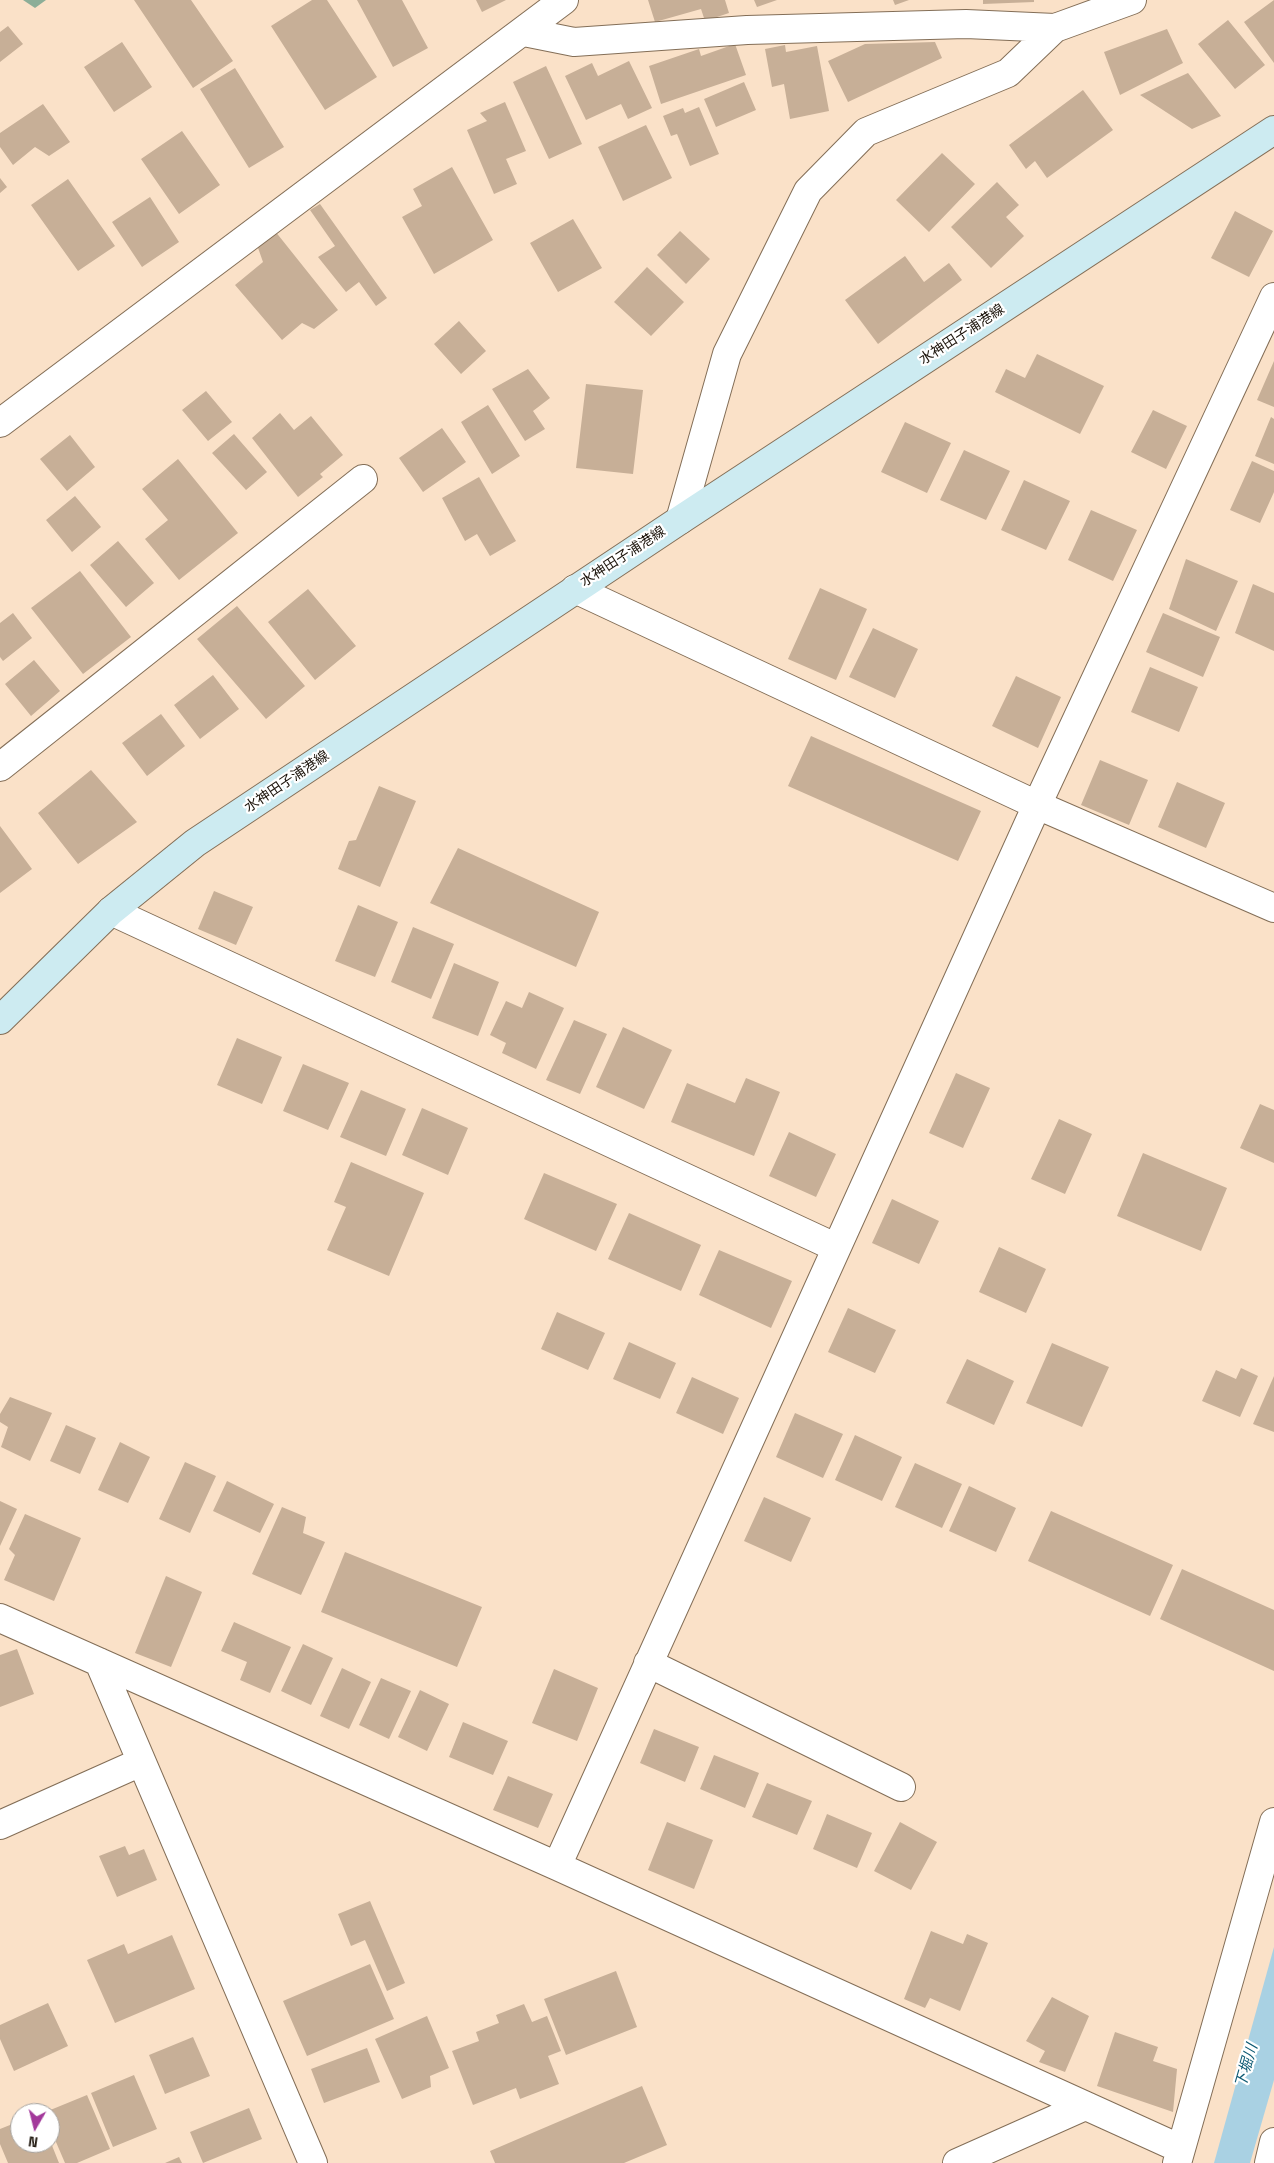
<!DOCTYPE html>
<html>
<head>
<meta charset="utf-8">
<style>
	body { margin:0 }
	#map { position:relative; width:1274px; height:2163px; overflow:hidden; background:#fae1c8; font-family:"Space Grotesk",sans-serif }
	canvas { display:block }
	.north { position:absolute; left:10px; top:2103px; width:50px; height:50px; box-sizing:border-box; background:#fff; border:1px solid #a4a19d; border-radius:50%; rotate:188deg; font-size:14px; font-weight:700; line-height:20px; text-align:center; color:#1c140b }
	.north::after { content:''; display:block; margin:auto; width:18px; height:22px; background:#a3399b; clip-path:polygon(50% 0,100% 100%,50% 72%,0 100%) }
</style>
</head>
<body>
<div id="map">
<canvas width="1274" height="2163"></canvas>
<div class="north">N</div>
</div>
<script>
const c = document.querySelector('canvas').getContext('2d');
c.lineJoin = 'round';
function fillPath(path, color) { c.fillStyle = color; c.fill(path, 'evenodd'); }
function trace(path, color, width, dash) { c.strokeStyle = color; c.lineWidth = width; c.lineCap = dash ? 'butt' : 'round'; c.setLineDash(dash || []); c.stroke(path); }
function drawText(font, color, halo, rows, align = 'center') {
  c.font = font + ' "Space Grotesk","Noto Sans JP",sans-serif'; c.lineWidth = 4.5; c.setLineDash([]); c.textBaseline = 'middle'; c.strokeStyle = halo; c.fillStyle = color; for (const [text, x, y, turn = 0] of rows) {
    c.save(); c.translate(x, y); c.rotate((+turn || 0) * Math.PI / 180); c.textAlign = isNaN(turn) ? turn : align; if (halo) c.strokeText(text, 0, 0); c.fillText(text, 0, 0); c.restore();
  }
}
const forest = new Path2D(`
	M23 0H46L35 8Z`);
const water = new Path2D(`
	M1274 1947V2080L1250 2163H1214Z`);
const building = new Path2D(`
	M134 0H191L233 61 193 88Z
	M312 0H327L377 77 325 110 271 26Z
	M357 0H402L428 48 393 67Z
	M476 0H506L482 12Z
	M648 0H725L729 13 705 21 701 9 655 22Z
	M754 0H777L757 7Z
	M893 0H909L895 5Z
	M983 0H1034V2L983 4Z
	M1274 0V63L1244 22Z
	M1228 20 1265 65 1235 89 1198 44Z
	M8 26 23 44 0 62V32Z
	M1167 29 1183 63 1120 95 1104 52Z
	M122 42 152 87 114 112 84 67Z
	M935 42 942 58 848 102 828 61 865 44Z
	M735 44 746 75 661 104 649 66 699 49 701 56Z
	M785 45 786 52 817 46 829 111 790 119 784 84 772 87 765 49Z
	M629 61 652 108 628 119 621 104 586 120 565 76 592 63 598 76Z
	M546 66 582 144 549 159 513 82Z
	M235 68 284 147 249 168 200 89Z
	M1188 73 1221 116 1192 129 1140 95Z
	M744 82 756 110 716 127 704 99Z
	M1083 90 1113 130 1047 178 1035 161 1026 169 1009 145Z
	M505 102 526 151 506 159 517 184 494 194 467 130 487 121 480 113Z
	M43 104 70 142 49 156 35 147 13 165 0 147V133Z
	M699 107 719 154 690 166 677 134 671 136 663 116 683 108 685 113Z
	M646 125 672 178 623 201 598 147Z
	M182 131 220 185 179 214 141 159Z
	M942 153 975 184 929 232 896 200Z
	M452 167 493 240 434 274 402 217 422 206 413 189Z
	M0 178 7 187 0 193Z
	M68 179 115 246 78 271 31 205Z
	M997 182 1019 205 1006 217 1024 236 991 268 951 227Z
	M150 197 179 242 142 267 112 222Z
	M320 204 387 298 376 306 359 282 346 292 318 257 335 246 310 210Z
	M1235 211 1273 231 1249 277 1211 258Z
	M573 219 602 268 558 292 530 243Z
	M275 231 338 310 314 329 302 323 282 340 235 285 263 262 257 245Z
	M680 231 710 259 686 284 657 255Z
	M905 256 924 282 949 263 962 280 878 344 845 300Z
	M647 267 684 302 651 336 614 302Z
	M459 321 486 351 461 374 434 344Z
	M1037 354 1104 386 1080 434 995 392 1006 369 1025 378Z
	M1274 361V407L1257 400Z
	M528 369 550 398 533 411 545 429 525 441 492 389Z
	M586 384 643 390 633 474 576 468Z
	M206 391 232 422 208 441 182 410Z
	M488 405 520 456 492 474 461 422Z
	M1153 410 1187 426 1166 469 1131 452Z
	M280 413 294 430 311 416 343 455 320 474 323 477 298 497 252 438Z
	M1271 417 1274 419V464L1255 456Z
	M905 422 951 443 927 493 881 472Z
	M442 428 466 462 423 492 399 458Z
	M234 434 267 472 246 490 212 453Z
	M70 435 95 467 67 491 40 459Z
	M964 450 1010 471 986 520 940 500Z
	M178 459 238 533 179 580 145 539 168 520 142 489Z
	M1252 461 1274 471V492L1260 523 1230 510Z
	M479 477 516 541 490 556 477 534 465 541 442 498Z
	M1024 480 1070 501 1046 550 1001 530Z
	M75 496 101 527 72 552 46 520Z
	M1091 510 1137 530 1113 581 1068 560Z
	M118 541 154 583 126 607 90 565Z
	M1186 559 1238 581 1216 631 1169 609Z
	M80 571 131 637 83 674 31 608Z
	M1253 584 1274 593V651L1235 633Z
	M820 588 867 609 836 680 788 659Z
	M308 589 356 646 315 680 268 622Z
	M237 606 305 686 266 719 197 639Z
	M13 613 32 638 3 661 0 657V623Z
	M1163 613 1220 637 1203 677 1146 652Z
	M873 628 918 649 895 698 849 677Z
	M34 660 60 691 31 716 5 684Z
	M1150 667 1198 687 1179 732 1131 712Z
	M213 675 239 709 200 739 174 705Z
	M1016 676 1061 697 1038 748 992 726Z
	M161 714 185 746 147 776 122 743Z
	M811 736 981 811 958 861 788 786Z
	M1100 760 1148 780 1129 825 1081 805Z
	M91 770 137 822 78 864 38 813Z
	M1177 782 1225 803 1206 848 1158 827Z
	M379 786 416 801 380 887 338 869 349 841 356 840Z
	M0 826 32 869 0 893Z
	M458 848 599 912 576 967 430 903Z
	M214 891 253 907 236 945 198 929Z
	M358 905 398 922 375 977 335 961Z
	M413 927 454 944 431 999 391 982Z
	M454 963 499 982 478 1036 432 1018Z
	M529 992 564 1008 536 1069 502 1053 506 1043 490 1035 506 1001 522 1008Z
	M574 1020 607 1034 580 1094 546 1080Z
	M623 1027 672 1050 644 1109 596 1087Z
	M237 1038 282 1057 262 1104 217 1085Z
	M303 1064 349 1083 328 1130 283 1111Z
	M956 1073 990 1088 963 1148 929 1133Z
	M746 1078 780 1092 754 1156 671 1122 687 1083 735 1103Z
	M361 1090 406 1109 386 1156 340 1137Z
	M1260 1104 1274 1110V1163L1240 1148Z
	M422 1108 468 1128 448 1175 402 1155Z
	M1059 1119 1092 1134 1065 1194 1031 1179Z
	M789 1132 836 1154 816 1197 769 1176Z
	M1143 1153 1227 1188 1201 1251 1117 1216Z
	M351 1162 424 1193 389 1276 327 1250 346 1207 334 1202Z
	M544 1173 617 1204 596 1251 524 1219Z
	M892 1199 939 1221 919 1264 872 1243Z
	M629 1213 701 1245 681 1291 608 1259Z
	M999 1247 1046 1269 1026 1313 979 1292Z
	M719 1250 792 1281 771 1328 699 1295Z
	M848 1308 896 1330 875 1373 828 1352Z
	M557 1312 605 1333 588 1370 541 1349Z
	M629 1342 676 1363 660 1399 613 1379Z
	M1052 1343 1109 1367 1082 1427 1026 1403Z
	M967 1359 1014 1381 994 1425 946 1403Z
	M1241 1368 1258 1376 1240 1417 1202 1401 1216 1370 1236 1379Z
	M1274 1376V1432L1253 1424Z
	M692 1377 739 1398 723 1434 676 1413Z
	M10 1397 52 1413 30 1461 1 1447 8 1427 0 1422V1414Z
	M795 1413 843 1434 823 1478 776 1457Z
	M66 1425 96 1438 80 1474 50 1461Z
	M855 1435 902 1457 882 1501 835 1480Z
	M120 1442 150 1457 128 1503 98 1490Z
	M185 1462 216 1476 190 1533 159 1519Z
	M915 1463 962 1484 942 1528 895 1507Z
	M227 1481 274 1504 260 1533 213 1511Z
	M969 1486 1016 1508 996 1552 949 1531Z
	M764 1497 811 1518 791 1562 744 1541Z
	M0 1501 17 1509 0 1546Z
	M282 1507 306 1517 303 1533 325 1542 301 1595 252 1574Z
	M1051 1511 1173 1565 1150 1616 1028 1561Z
	M25 1514 81 1538 54 1601 4 1580 15 1555 9 1549Z
	M345 1552 482 1607 457 1667 321 1612Z
	M1182 1569 1274 1610V1671L1160 1619Z
	M166 1576 202 1592 171 1667 135 1653Z
	M234 1622 291 1647 270 1693 240 1680 247 1662 221 1651Z
	M303 1644 333 1658 311 1705 281 1691Z
	M17 1649 34 1694 0 1707V1655Z
	M342 1668 371 1682 349 1729 320 1716Z
	M554 1669 598 1688 577 1741 532 1723Z
	M381 1678 411 1691 389 1739 359 1725Z
	M420 1690 449 1704 427 1751 398 1737Z
	M463 1722 508 1741 493 1775 449 1757Z
	M654 1729 699 1747 685 1782 640 1763Z
	M714 1755 759 1773 745 1808 700 1789Z
	M508 1776 553 1794 538 1828 493 1810Z
	M767 1783 812 1801 797 1835 752 1817Z
	M827 1814 872 1833 857 1868 813 1849Z
	M667 1822 713 1840 694 1889 648 1870Z
	M900 1822 937 1842 911 1890 874 1871Z
	M125 1846 129 1855 144 1849 157 1880 117 1897 99 1856Z
	M370 1901 405 1983 387 1991 365 1940 351 1946 338 1914Z
	M931 1931 963 1944 967 1934 988 1943 960 2011 930 1998 925 2008 904 1999Z
	M172 1935 195 1989 115 2023 87 1960 124 1944 128 1954Z
	M370 1964 394 2019 307 2056 283 2001Z
	M616 1971 637 2027 566 2055 544 1999Z
	M1052 1997 1089 2016 1065 2072 1039 2062 1045 2051 1026 2041Z
	M48 2003 68 2046 14 2071 0 2039V2025Z
	M524 2004 532 2022 547 2016 561 2051 548 2056 559 2084 520 2099 516 2088 473 2105 452 2051 479 2041 476 2032 499 2023 496 2015Z
	M427 2016 449 2068 430 2076 431 2087 402 2099 375 2039Z
	M1115 2032 1158 2047 1153 2061 1177 2069 1173 2112 1097 2086Z
	M193 2037 210 2076 165 2094 149 2055Z
	M367 2048 380 2082 324 2103 311 2069Z
	M134 2075 157 2129 113 2147 91 2093Z
	M642 2086 667 2145 624 2163H495L490 2151Z
	M87 2095 110 2149 77 2163H65L50 2128V2113H43Z
	M249 2108 262 2139 203 2163 190 2132Z
	M20 2121V2143H51L59 2163H8L0 2144V2129Z
	M179 2157 182 2163H165Z`);
const street = new Path2D(`
	M524 32 574 42 747 30 966 24 1055 28
	M0 423 564 0
	M680 520 727 354 808 191 866 132 1008 73 1055 28 1132 0
	M575 589 1037 805 1274 908
	M0 767 363 479
	M111 911 835 1247
	M0 1618 557 1866 1181 2149
	M99 1662 313 2163
	M648 1663 901 1787
	M0 1825 141 1762
	M557 1866 1037 805 1274 297
	M957 2163 1085 2106
	M1177 2163 1274 1822
	M1269 2163 1274 2142`);
const secondary = new Path2D(`
	M0 1020 111 911 195 843 680 520 1274 130`);
const streetNames = [
	["水神田子浦港線",962,335,-33],
	["水神田子浦港線",623,557,-33],
	["水神田子浦港線",287,782,-34]
];
const waterNames = [
	["下堀川",1247,2066,-74]
];
fillPath(forest, '#8cae98');
fillPath(water, '#a9d1e3');
fillPath(building, '#c7af97');
trace(street, '#836e57', 30);
trace(secondary, '#836e57', 30);
trace(street, '#fff', 28);
trace(secondary, '#cdebf1', 28);
drawText('14px', '#1c140b', '#fff', streetNames);
drawText('italic 15px', '#0f5b74', '#fff', waterNames);
</script>
</body>
</html>
